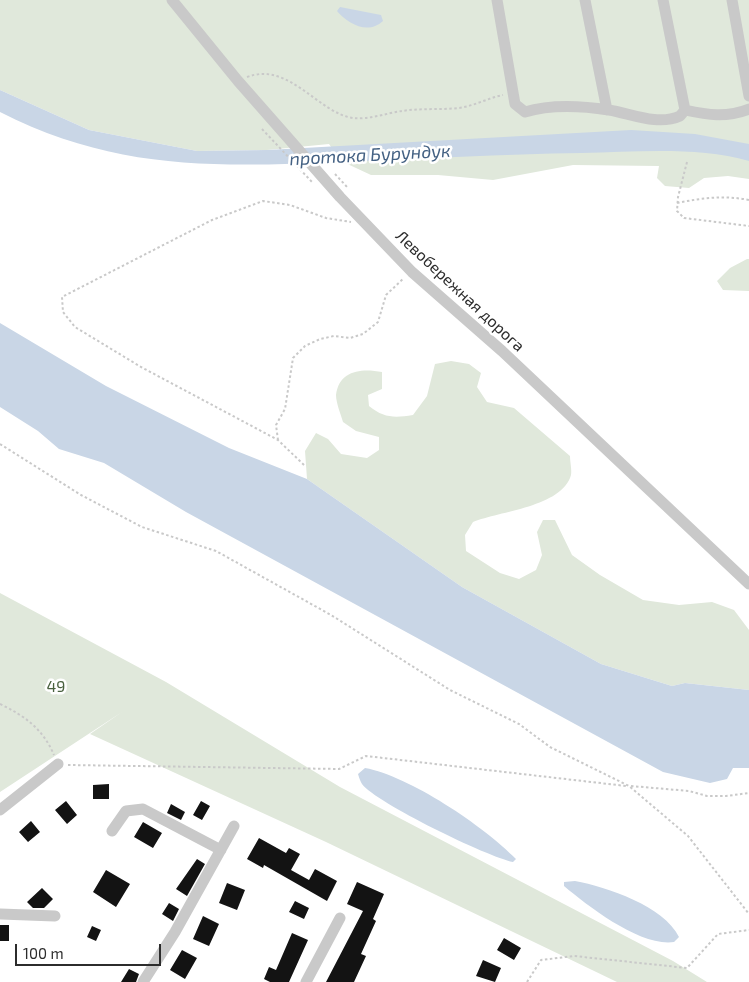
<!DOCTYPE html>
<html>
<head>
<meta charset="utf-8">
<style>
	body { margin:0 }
	#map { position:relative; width:749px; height:982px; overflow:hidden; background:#fff; font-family:"Exo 2",sans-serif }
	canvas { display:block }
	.scale { position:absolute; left:15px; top:944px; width:146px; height:22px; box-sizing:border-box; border:2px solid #2c2c2c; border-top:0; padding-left:6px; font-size:15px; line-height:18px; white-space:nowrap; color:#2c2c2c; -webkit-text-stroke:4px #fff; paint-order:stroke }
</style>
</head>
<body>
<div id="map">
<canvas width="749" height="982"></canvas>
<div class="scale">100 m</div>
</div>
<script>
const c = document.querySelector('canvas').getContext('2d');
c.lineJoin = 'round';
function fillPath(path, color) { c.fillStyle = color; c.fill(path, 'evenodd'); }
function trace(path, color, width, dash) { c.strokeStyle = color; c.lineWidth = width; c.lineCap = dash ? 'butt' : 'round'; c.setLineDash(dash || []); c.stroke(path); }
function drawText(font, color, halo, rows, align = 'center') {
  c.font = font + ' "Exo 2",sans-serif'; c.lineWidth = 5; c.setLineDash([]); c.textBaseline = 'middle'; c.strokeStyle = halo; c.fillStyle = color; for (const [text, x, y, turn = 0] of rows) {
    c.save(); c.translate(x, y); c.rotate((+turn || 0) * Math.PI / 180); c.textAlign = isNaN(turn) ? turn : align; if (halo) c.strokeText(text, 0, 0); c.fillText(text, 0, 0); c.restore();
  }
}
const green = new Path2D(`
	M0 0H749V179L728 176 704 178 689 188 665 186 657 178 659 166 573 165 493 180 438 175H371L341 161 329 144 267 150 197 151 89 130 0 90Z
	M747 259H749V291L723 290 717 281 730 268Z
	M451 361 469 364 481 373 477 387 487 402 514 408 570 456C570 462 572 470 571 475 562 507 500 511 473 522L465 535 466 551 500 573 519 579 536 570 542 555 537 532 543 520H555L572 555 600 575 643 600 679 605 712 602 734 610 749 630V690L685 683 672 686 601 664 462 587 307 479 305 451 316 433 328 439 341 454 367 458 379 450V437L356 431 343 422C341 415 336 403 336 395 339 370 362 368 382 372V389L368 395 369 406C384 418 394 418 413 415L427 396 435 364Z
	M0 593 166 682 340 787 673 961 707 982H617L326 842 90 734 122 712 0 792Z`);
const water = new Path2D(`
	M340 7 381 15 383 21C368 35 348 24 337 11Z
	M0 90 89 130 197 151 267 150 631 130 695 134 749 144V161C697 146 635 152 582 153 502 154 422 159 342 162 216 167 116 171 0 112Z
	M0 323 106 386 229 448 307 479 462 587 601 664 672 686 685 683 749 690V768H733L727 779 710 783 663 772 186 512 104 463 59 449 38 431 0 407Z
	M365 768C409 776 484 826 516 859L513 862C488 857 376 803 362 784 360 781 359 777 358 774Z
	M575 881C607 887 664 906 679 937L674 942C641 947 589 907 564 886V882Z`);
const building = new Path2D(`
	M109 784V799H93V785Z
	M66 801 77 815 67 824 55 810Z
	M201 801 210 806 202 820 193 815Z
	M171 804 185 812 181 820 167 813Z
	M31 821 40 832 28 842 19 832Z
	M143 822 162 833 153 848 134 837Z
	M259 838 286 853 289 848 300 854 291 870 309 880 315 869 337 881 327 901 264 865 263 868 247 859Z
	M197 859 205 864 187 896 176 889Z
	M106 870 130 884 116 907 93 892Z
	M357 882 384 894 373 919 376 921 361 954 366 956 354 982H326L363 911 347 904Z
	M227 883 245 890 237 910 219 903Z
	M42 888 53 899 44 908H33L27 902Z
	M295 901 309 908 304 919 289 912Z
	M169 903 179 909 173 921 162 914Z
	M203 916 219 924 209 946 193 939Z
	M0 925H9V941H0Z
	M92 926 101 930 96 941 87 937Z
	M292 933 308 940 289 982H270L264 979 269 967 276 970Z
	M504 938 521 948 514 960 497 950Z
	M182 950 197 958 185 979 170 970Z
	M483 960 501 968 495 982 476 976Z
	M129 969 139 974 136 982H121Z`);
const path = new Path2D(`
	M247 77C289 61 318 113 353 118 368 120 387 113 402 111 421 108 440 110 459 108 474 106 488 98 503 95
	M262 129 312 182
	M687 162 678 197 677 211 684 218 749 226
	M335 174 348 188
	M677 203C702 198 724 195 749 200
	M278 440 276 425 285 409 293 358 305 346 320 339 334 336 350 338 363 334 378 322 386 295 404 278
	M0 444 81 495 142 527 216 551 331 615 450 690 519 724 550 747 629 786 688 836 749 914
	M304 465 278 440 141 367 75 327 63 312 62 297 212 220 263 201 290 205 326 218 351 222
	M0 704C25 716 43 729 54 755
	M68 765 339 769 366 756 626 786
	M631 786 689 791 707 796H726L749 793
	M527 982 541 960 574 956 687 968 718 934 749 930`);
const minor = new Path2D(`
	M172 0 238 81 340 197 412 272 502 351 749 584
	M497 0 515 104 525 112C551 104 583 106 609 110 632 114 658 126 680 116L685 110C708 115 726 118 749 109
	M585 0 607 110
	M663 0 685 110
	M732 0 749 96
	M0 810 58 764
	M112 831 126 811 143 809 221 850
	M0 914 55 916
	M143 982 175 932 234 826
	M306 982 340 918`);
const streetNames = [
	["Левобережная дорога",460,291,43]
];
const parkNames = [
	["49",56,687]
];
const waterNames = [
	["протока Бурундук",370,155,-3]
];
fillPath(green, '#e0e8db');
fillPath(water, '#c9d6e6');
fillPath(building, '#131313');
trace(path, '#c9c9c9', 2, [2.5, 2.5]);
trace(minor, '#c9c9c9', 11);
drawText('16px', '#2c2c2c', '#fff', streetNames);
drawText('16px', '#4a613f', '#fff', parkNames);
drawText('italic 18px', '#446183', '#fff', waterNames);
</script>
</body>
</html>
